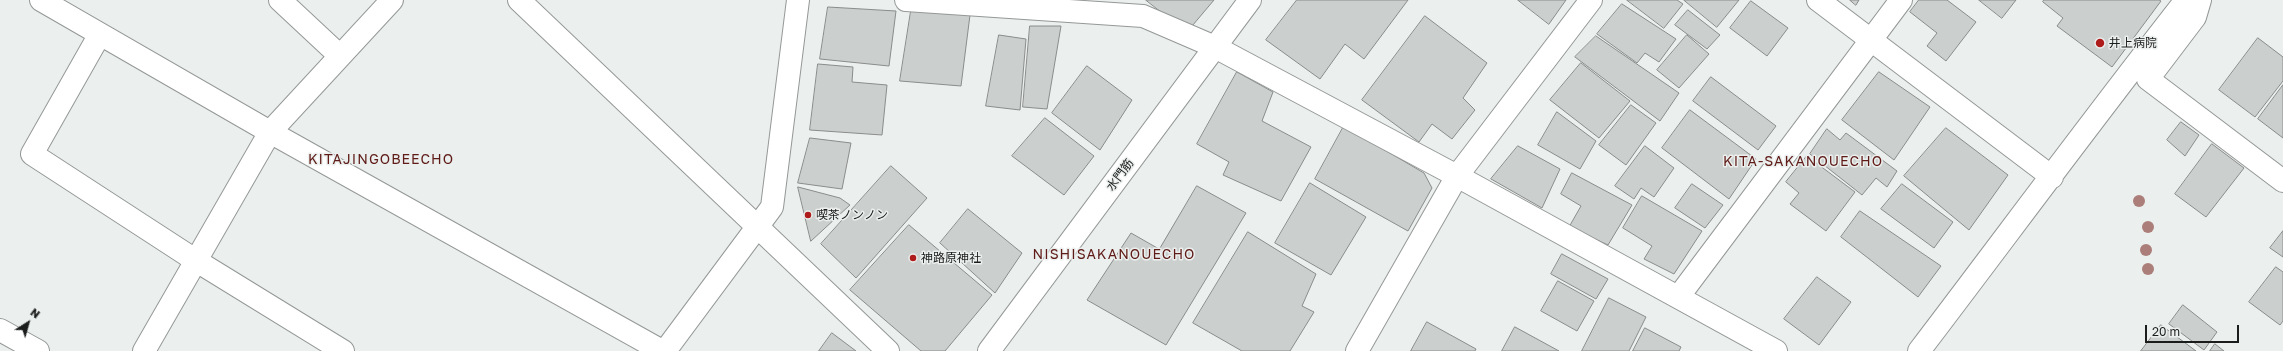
<!DOCTYPE html>
<html>
<head>
<meta charset="utf-8">
<style>
	body { margin:0 }
	#map { position:relative; width:2283px; height:351px; overflow:hidden; background:#ebefee; font-family:"Golos Text",sans-serif }
	canvas { display:block }
	.north { position:absolute; left:8px; top:303px; width:40px; height:40px; -webkit-text-stroke:3px #ebefee; paint-order:stroke; rotate:37deg; font-size:11px; font-weight:700; line-height:16px; text-align:center; color:#1b1d1c }
	.north::after { content:''; display:block; margin:auto; width:14px; height:18px; background:#1b1d1c; clip-path:polygon(50% 0,100% 100%,50% 72%,0 100%) }
	.scale { position:absolute; left:2145px; top:325px; width:94px; height:18px; box-sizing:border-box; border:2px solid #1b1d1c; border-top:0; padding-left:5px; font-size:12px; line-height:14px; white-space:nowrap; color:#1b1d1c; -webkit-text-stroke:3px #ebefee; paint-order:stroke }
</style>
</head>
<body>
<div id="map">
<canvas width="2283" height="351"></canvas>
<div class="north">N</div>
<div class="scale">20 m</div>
</div>
<script>
const c = document.querySelector('canvas').getContext('2d');
c.lineJoin = 'round';
function fillPath(path, color) { c.fillStyle = color; c.fill(path, 'evenodd'); }
function trace(path, color, width, dash) { c.strokeStyle = color; c.lineWidth = width; c.lineCap = dash ? 'butt' : 'round'; c.setLineDash(dash || []); c.stroke(path); }
function drawText(font, color, halo, rows, align = 'center') {
  c.font = font + ' "Golos Text","Noto Sans JP",sans-serif'; c.lineWidth = 3; c.setLineDash([]); c.textBaseline = 'middle'; c.strokeStyle = halo; c.fillStyle = color; for (const [text, x, y, turn = 0] of rows) {
    c.save(); c.translate(x, y); c.rotate((+turn || 0) * Math.PI / 180); c.textAlign = isNaN(turn) ? turn : align; if (halo) c.strokeText(text, 0, 0); c.fillText(text, 0, 0); c.restore();
  }
}
const building = new Path2D(`
	M1146 0H1214L1187 32Z
	M1297 0H1408L1364 59 1345 44 1320 79 1266 40Z
	M1518 0H1566L1549 24Z
	M1627 0H1677L1683 4 1664 28Z
	M1684 0H1739L1717 27Z
	M1850 0H1859L1856 5Z
	M1919 0H1947L1976 22 1946 61 1927 46 1937 33 1910 12Z
	M1979 0H2016L2002 18Z
	M2044 0H2159L2161 1 2112 67 2057 26 2063 18 2043 2Z
	M1751 1 1788 28 1767 56 1730 28Z
	M1622 4 1676 39 1659 62 1645 53 1637 63 1597 34Z
	M828 7 896 11 889 66 820 59Z
	M1688 10 1720 35 1707 49 1675 25Z
	M911 11 970 15 961 86 900 81Z
	M1425 16 1487 63 1463 98 1475 110 1452 139 1432 124 1419 142 1362 100Z
	M1030 26H1061L1047 109 1023 107Z
	M999 35 1026 39 1020 110 986 106Z
	M1687 35 1709 54 1679 88 1657 70Z
	M1596 36 1679 93 1660 121 1575 57Z
	M2258 38 2283 57V81L2255 117 2219 90Z
	M1581 63 1630 101 1599 138 1550 100Z
	M818 64 853 67 852 82 887 85 882 135 810 130Z
	M1087 66 1132 100 1100 150 1052 113Z
	M1237 72 1273 92 1262 121 1311 147 1281 201 1223 175 1229 162 1197 144Z
	M1879 72 1930 107 1894 160 1842 120Z
	M1711 77 1776 126 1758 150 1693 101Z
	M2283 85V138L2258 119Z
	M1631 105 1656 123 1626 165 1599 145Z
	M1690 110 1756 159 1729 199 1662 148Z
	M1557 112 1596 141 1580 169 1538 145Z
	M1045 118 1094 156 1064 195 1012 156Z
	M2181 122 2199 135 2185 156 2167 140Z
	M1344 126 1424 173 1432 188 1408 231 1315 179Z
	M1946 128 2008 175 1969 230 1904 176Z
	M1827 129 1840 140 1846 133 1897 171 1887 187 1876 178 1862 195 1810 154Z
	M810 138 851 143 842 189 798 183Z
	M2212 144 2244 168 2206 217 2175 194Z
	M1518 146 1560 169 1542 208 1491 179Z
	M1645 146 1674 168 1654 197 1641 188 1634 199 1615 186Z
	M1807 156 1855 192 1826 231 1790 204 1799 193 1786 182Z
	M891 166 927 198 856 278 821 244Z
	M1572 173 1632 205 1608 245 1569 227 1581 206 1561 194Z
	M1310 183 1366 217 1331 275 1275 243Z
	M1692 184 1723 205 1705 228 1675 208Z
	M1902 184 1953 222 1934 248 1881 209Z
	M1197 186 1246 213 1166 345 1087 300 1131 233 1159 249Z
	M798 187 840 198 850 205 811 241Z
	M1642 196 1702 231 1674 274 1644 259 1652 246 1623 228Z
	M968 209 1022 253 995 293 940 243Z
	M1860 211 1941 266 1918 297 1841 237Z
	M909 225 992 295 945 351H921L850 290Z
	M2283 231V257L2270 248Z
	M1248 232 1316 274 1302 306 1314 312 1290 351H1242L1193 323Z
	M1562 254 1608 279 1596 299 1551 274Z
	M2276 267 2283 272V321L2280 325 2249 302Z
	M1817 277 1851 302 1819 345 1784 319Z
	M1558 281 1594 301 1577 331 1541 311Z
	M1609 298 1646 317 1629 351H1582Z
	M2183 305 2217 332 2204 350 2169 324Z
	M1427 322 1476 349 1475 351H1411Z
	M2161 325 2196 351H2141Z
	M1515 327 1559 351H1502Z
	M1645 328 1681 347 1679 351H1633Z
	M832 333 856 351H819Z
	M2215 344 2224 351H2210Z`);
const street = new Path2D(`
	M41 0 270 132 662 351
	M280 0 340 56
	M519 0 888 351
	M906 0 1143 16 1215 47 1457 176 1776 351
	M1818 0 2052 177
	M2200 0 2195 17 2148 79 2283 181
	M100 34 32 154 195 260 343 351
	M1679 296 1901 0
	M0 330 38 351
	M144 351 270 132 392 0
	M665 351 772 207 798 0
	M1357 351 1457 176 1591 0
	M1919 351C2008 234 2095 116 2186 0`);
const secondary = new Path2D(`
	M989 351 1250 0`);
const trees = [
	[2139,201],
	[2148,227],
	[2146,250],
	[2148,269]
];
const markers = [
	[2100,43,5,"#ae1d1c"],
	[808,215,4,"#ae1d1c"],
	[913,258,4,"#ae1d1c"]
];
const poiNames = [
	["井上病院",2109,43],
	["喫茶ノンノン",816,215],
	["神路原神社",921,258]
];
const streetNames = [
	["水門筋",1120,175,-53]
];
const quarterNames = [
	["KITAJINGOBEECHO",381,160],
	["KITA-SAKANOUECHO",1803,162],
	["NISHISAKANOUECHO",1114,255]
];
fillPath(building, '#cbcfcd');
trace(building, '#898c8b', 1);
trace(street, '#949897', 24);
trace(secondary, '#949897', 24);
trace(street, '#fff', 22);
trace(secondary, '#fff', 22);
c.fillStyle = '#ac7e7a';
for (const [x, y] of trees) { c.beginPath(); c.arc(x, y, 6, 0, 2 * Math.PI); c.fill(); }
for (const [x, y, r, color] of markers) { const dot = new Path2D(); dot.arc(x, y, r, 0, 2 * Math.PI); c.fillStyle = color; c.fill(dot); trace(dot, '#ebefee', 1.5); }
drawText('12px', '#1b1d1c', '#ebefee', poiNames, 'left');
drawText('12px', '#1b1d1c', '#ebefee', streetNames);
c.letterSpacing = '1px';
drawText('14px', '#5f1b17', '#ebefee', quarterNames);
c.letterSpacing = '0px';
</script>
</body>
</html>
